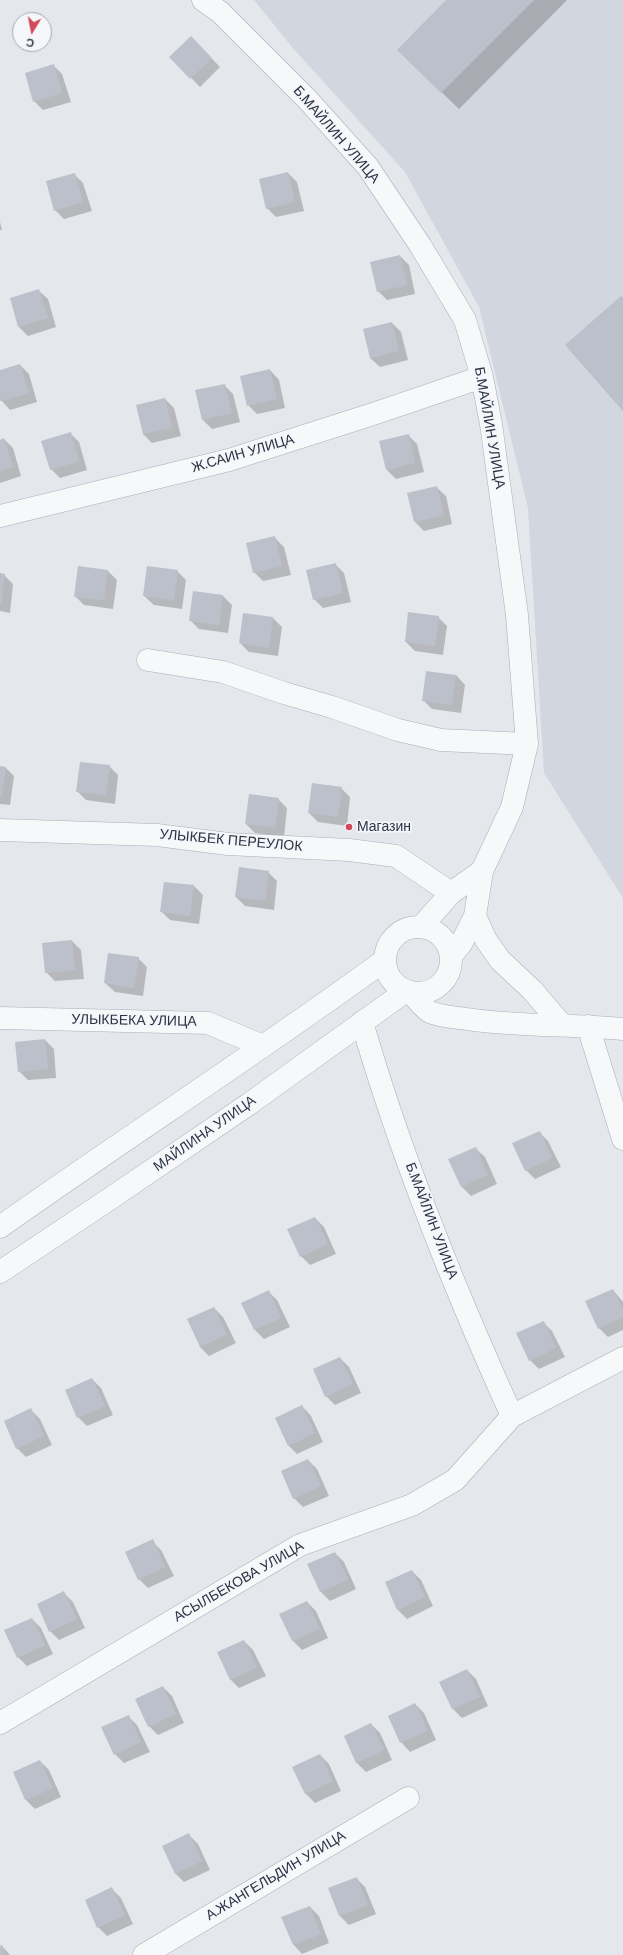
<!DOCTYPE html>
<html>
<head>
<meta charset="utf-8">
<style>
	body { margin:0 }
	#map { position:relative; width:623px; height:1955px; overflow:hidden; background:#e4e7ec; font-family:"DM Sans",sans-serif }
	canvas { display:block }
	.north { position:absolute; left:12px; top:12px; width:40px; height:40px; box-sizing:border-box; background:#f4f6f9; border:1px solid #a4a8b1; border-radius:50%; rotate:190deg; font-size:11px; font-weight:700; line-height:16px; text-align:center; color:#2b3445 }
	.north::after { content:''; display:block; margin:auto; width:14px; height:18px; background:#d1495b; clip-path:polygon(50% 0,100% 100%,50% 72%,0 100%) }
</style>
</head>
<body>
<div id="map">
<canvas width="623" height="1955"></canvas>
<div class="north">С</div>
</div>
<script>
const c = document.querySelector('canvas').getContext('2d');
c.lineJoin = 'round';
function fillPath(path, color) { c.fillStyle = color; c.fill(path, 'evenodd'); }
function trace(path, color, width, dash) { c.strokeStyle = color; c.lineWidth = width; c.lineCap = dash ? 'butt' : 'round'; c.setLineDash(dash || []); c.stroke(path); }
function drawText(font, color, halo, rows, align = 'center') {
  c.font = font + ' "DM Sans",sans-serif'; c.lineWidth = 3.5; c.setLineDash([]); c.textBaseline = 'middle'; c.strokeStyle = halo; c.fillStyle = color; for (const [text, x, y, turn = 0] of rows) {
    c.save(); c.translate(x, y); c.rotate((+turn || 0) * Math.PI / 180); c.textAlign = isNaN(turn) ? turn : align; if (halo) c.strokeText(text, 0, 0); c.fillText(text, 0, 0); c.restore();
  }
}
const built = new Path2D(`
	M254 0H623V898L544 773 528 508 479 307 405 172 292 47Z`);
const shadow = new Path2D(`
	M448 0H567L459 109 398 50Z
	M191 37 220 67 200 87 171 57Z
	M53 65 62 74 71 102 43 110 34 101Z
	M288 173 297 182 304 211 276 217 267 208Z
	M74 174 83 183 92 211 64 219 55 210Z
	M0 222 2 230H0Z
	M400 256 409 265 415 294 387 300 378 291Z
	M38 290 48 299 56 327 28 336 19 327Z
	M392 323 401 332 408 360 380 367 370 358Z
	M20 365 29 374 37 402 10 410 0 399V371Z
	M270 370 279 380 285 408 257 414 248 405Z
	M224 385 233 394 240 422 212 429 203 420Z
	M165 399 174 408 181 436 152 443 143 434Z
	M70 433 79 442 87 470 60 478 51 469Z
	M408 435 417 444 424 472 396 479 387 470Z
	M4 439 13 448 21 476 0 483V441Z
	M436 487 446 496 452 524 424 531 415 522 409 494Z
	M275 538 284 547 291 575 263 581 254 572Z
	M335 564 344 573 351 602 323 608 314 599Z
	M108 571 117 580 113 609 84 605 75 596Z
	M177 571 186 580 182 609 154 605 144 596Z
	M0 574 4 575 13 584 10 613 0 611Z
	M223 596 232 605 228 633 199 629 190 620Z
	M438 617 447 626 443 655 415 651 406 642Z
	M273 618 282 627 278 656 249 652 240 643Z
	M456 675 465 685 461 713 432 709 423 700Z
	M109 766 118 775 115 804 86 800 77 791Z
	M0 767H5L14 776 10 805 0 804Z
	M341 788 350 797 347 826 318 822 309 813Z
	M278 799 287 808 284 837 255 833 246 824Z
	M268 872 277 881 274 910 245 906 236 897Z
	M194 886 203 895 199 924 170 920 161 911Z
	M72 941 81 950 84 979 55 981 46 972Z
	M138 958 147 967 143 996 115 992 105 983Z
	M45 1040 54 1049 56 1078 28 1080 19 1071Z
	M539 1132 548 1141 561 1167 535 1179 526 1170Z
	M475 1148 485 1157 497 1184 471 1196 462 1187Z
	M315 1218 324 1227 336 1254 310 1265 301 1256Z
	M613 1290 623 1302V1330L608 1337 599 1328Z
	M268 1291 277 1300 290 1327 264 1339 255 1330Z
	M214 1308 223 1317 236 1343 209 1356 200 1347Z
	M543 1322 552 1331 565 1357 539 1369 530 1360Z
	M340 1358 349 1367 361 1393 335 1405 326 1396Z
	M92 1379 101 1388 113 1415 87 1426 78 1417 66 1391Z
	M302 1406 311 1416 323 1442 297 1454 288 1445Z
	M31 1410 40 1419 52 1445 26 1457 17 1448Z
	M308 1460 317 1469 329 1496 303 1507 294 1498Z
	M152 1541 161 1550 174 1576 148 1588 139 1579Z
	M335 1553 344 1562 356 1589 330 1601 321 1592 308 1565Z
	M412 1571 421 1580 433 1606 407 1619 398 1610 386 1583Z
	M64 1593 73 1602 85 1628 59 1640 50 1631Z
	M307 1602 316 1611 328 1638 302 1650 293 1641Z
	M32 1619 41 1628 53 1654 27 1666 18 1657Z
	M244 1641 253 1650 266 1676 239 1688 230 1679Z
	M467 1670 476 1679 488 1706 462 1718 453 1709 441 1682Z
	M163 1687 172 1696 184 1723 158 1735 149 1726Z
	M415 1704 424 1713 436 1740 410 1752 401 1742Z
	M128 1716 137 1725 150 1752 124 1763 115 1754Z
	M371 1724 380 1733 392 1760 366 1772 357 1763 345 1736Z
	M320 1755 329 1764 341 1791 315 1803 306 1794 294 1767Z
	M40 1761 49 1770 61 1797 35 1809 26 1800 14 1773Z
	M189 1835 198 1844 210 1870 184 1882 175 1873Z
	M356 1878 365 1887 376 1914 349 1925 340 1916Z
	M112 1889 121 1898 133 1924 107 1936 98 1927Z
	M310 1907 319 1916 329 1943 302 1954 293 1944Z
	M2 1946 10 1955H0V1947Z`);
const building = new Path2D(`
	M446 0H534L441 93 397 50Z
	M191 36 212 58 190 79 169 57Z
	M54 64 62 93 33 102 25 73Z
	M288 172 295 202 266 209 259 179Z
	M75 173 83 202 54 211 46 181Z
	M400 255 407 285 377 292 370 262Z
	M39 289 48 318 18 327 10 298Z
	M621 296 623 298V411L565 345Z
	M392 322 399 351 370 358 363 329Z
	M20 364 29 393 0 401V370Z
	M270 369 277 399 247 406 240 376Z
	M225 384 232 413 202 420 195 390Z
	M165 398 172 428 143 434 136 405Z
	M71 432 79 461 50 470 41 441Z
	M409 434 415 463 386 470 379 441Z
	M4 438 13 467 0 471V440Z
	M437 486 444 515 414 522 407 493Z
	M275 536 282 566 253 573 246 543Z
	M336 563 343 593 313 600 306 570Z
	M78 566 108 570 104 600 74 597Z
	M147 566 178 570 174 600 143 596Z
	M0 573 5 574 1 604 0 603Z
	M193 591 223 595 219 625 189 621Z
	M408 612 439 616 435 646 405 642Z
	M243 613 273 617 269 648 239 643Z
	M426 671 456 675 452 705 422 701Z
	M80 762 110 765 106 795 76 792Z
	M0 766 6 767 2 797 0 796Z
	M312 783 342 787 338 817 308 813Z
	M249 794 279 798 275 828 245 824Z
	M239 867 269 871 265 901 235 897Z
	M164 882 194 885 190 916 160 912Z
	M72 940 75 970 45 973 42 943Z
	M108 953 139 957 134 988 104 983Z
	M45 1039 48 1069 18 1072 15 1042Z
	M540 1131 552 1158 525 1171 512 1143Z
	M476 1147 488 1175 461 1187 448 1159Z
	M315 1217 328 1244 300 1257 287 1229Z
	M613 1289 623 1310V1317L598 1329 585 1301Z
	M269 1290 281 1318 254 1330 241 1303Z
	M214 1307 227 1334 200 1347 187 1319Z
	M544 1321 556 1348 529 1361 516 1333Z
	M340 1357 353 1384 325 1397 313 1369Z
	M92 1378 105 1406 77 1418 65 1390Z
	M302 1405 315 1433 288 1446 275 1418Z
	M31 1408 44 1436 16 1449 4 1421Z
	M308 1459 321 1486 293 1499 281 1471Z
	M153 1539 165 1567 138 1580 125 1552Z
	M335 1552 348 1580 320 1592 307 1564Z
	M412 1570 425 1597 397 1610 385 1582Z
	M64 1591 77 1619 49 1632 37 1604Z
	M307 1601 320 1629 292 1641 279 1614Z
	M32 1618 45 1645 17 1658 4 1630Z
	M244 1640 257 1667 230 1680 217 1652Z
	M467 1669 480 1697 452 1709 439 1682Z
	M163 1686 176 1714 148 1727 135 1699Z
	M415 1703 428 1731 400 1743 388 1716Z
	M129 1715 141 1742 114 1755 101 1727Z
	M371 1723 384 1750 356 1763 344 1736Z
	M320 1754 333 1781 305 1794 292 1767Z
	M40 1760 53 1788 25 1800 13 1772Z
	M189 1833 202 1861 175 1874 162 1846Z
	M357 1877 368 1905 339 1916 328 1888Z
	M112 1887 125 1915 97 1928 85 1900Z
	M310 1906 321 1934 293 1945 281 1917Z
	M2 1945 6 1955H0V1946Z`);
const minor = new Path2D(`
	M203 0 220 12 307 99 368 167 420 245 465 320 482 377 491 424 517 615 527 744 512 807 482 871 475 916 461 944 451 956
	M0 516 229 460 373 414 482 377
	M148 660 223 672 284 693 332 707 398 730 441 740 527 744
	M0 830 157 835 228 844 349 850 396 856 451 893
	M475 916 486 940 500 960 532 990 562 1025
	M421 927 451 893 482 871
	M385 960a33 33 0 1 1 66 0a33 33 0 1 1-66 0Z
	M411 992C417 1000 422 1007 430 1012 441 1017 455 1017 467 1019 518 1027 571 1024 623 1029
	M0 1018 208 1023 263 1046
	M362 1022C401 1157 454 1288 512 1416
	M588 1026 623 1139
	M0 1227C127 1137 259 1052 385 960
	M0 1272 111 1198 249 1104 406 991
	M0 1723 300 1545 412 1505 455 1480 512 1416 623 1358
	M144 1955 408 1798`);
const markers = [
	[349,827,4,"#d1495b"]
];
const streetNames = [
	["Б.МАЙЛИН УЛИЦА",336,135,49],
	["Б.МАЙЛИН УЛИЦА",489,428,80],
	["Ж.САИН УЛИЦА",243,454,-16],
	["УЛЫКБЕК ПЕРЕУЛОК",231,841,5],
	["УЛЫКБЕКА УЛИЦА",134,1021,1],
	["МАЙЛИНА УЛИЦА",205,1134,-35],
	["Б.МАЙЛИН УЛИЦА",431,1221,69],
	["АСЫЛБЕКОВА УЛИЦА",239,1582,-30],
	["А.ЖАНГЕЛЬДИН УЛИЦА",276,1876,-31]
];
const poiNames = [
	["Магазин",357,827]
];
fillPath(built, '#d2d6de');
fillPath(shadow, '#0003');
fillPath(building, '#bbc0ca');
trace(minor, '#a9aeb7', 23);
trace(minor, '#f7f8fa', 22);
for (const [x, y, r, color] of markers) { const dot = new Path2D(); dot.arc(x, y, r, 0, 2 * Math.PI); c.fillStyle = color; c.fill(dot); trace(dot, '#f4f6f9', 1.5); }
drawText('14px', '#2b3445', '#f4f6f9', streetNames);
drawText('14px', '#2b3445', '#f4f6f9', poiNames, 'left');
</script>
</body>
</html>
